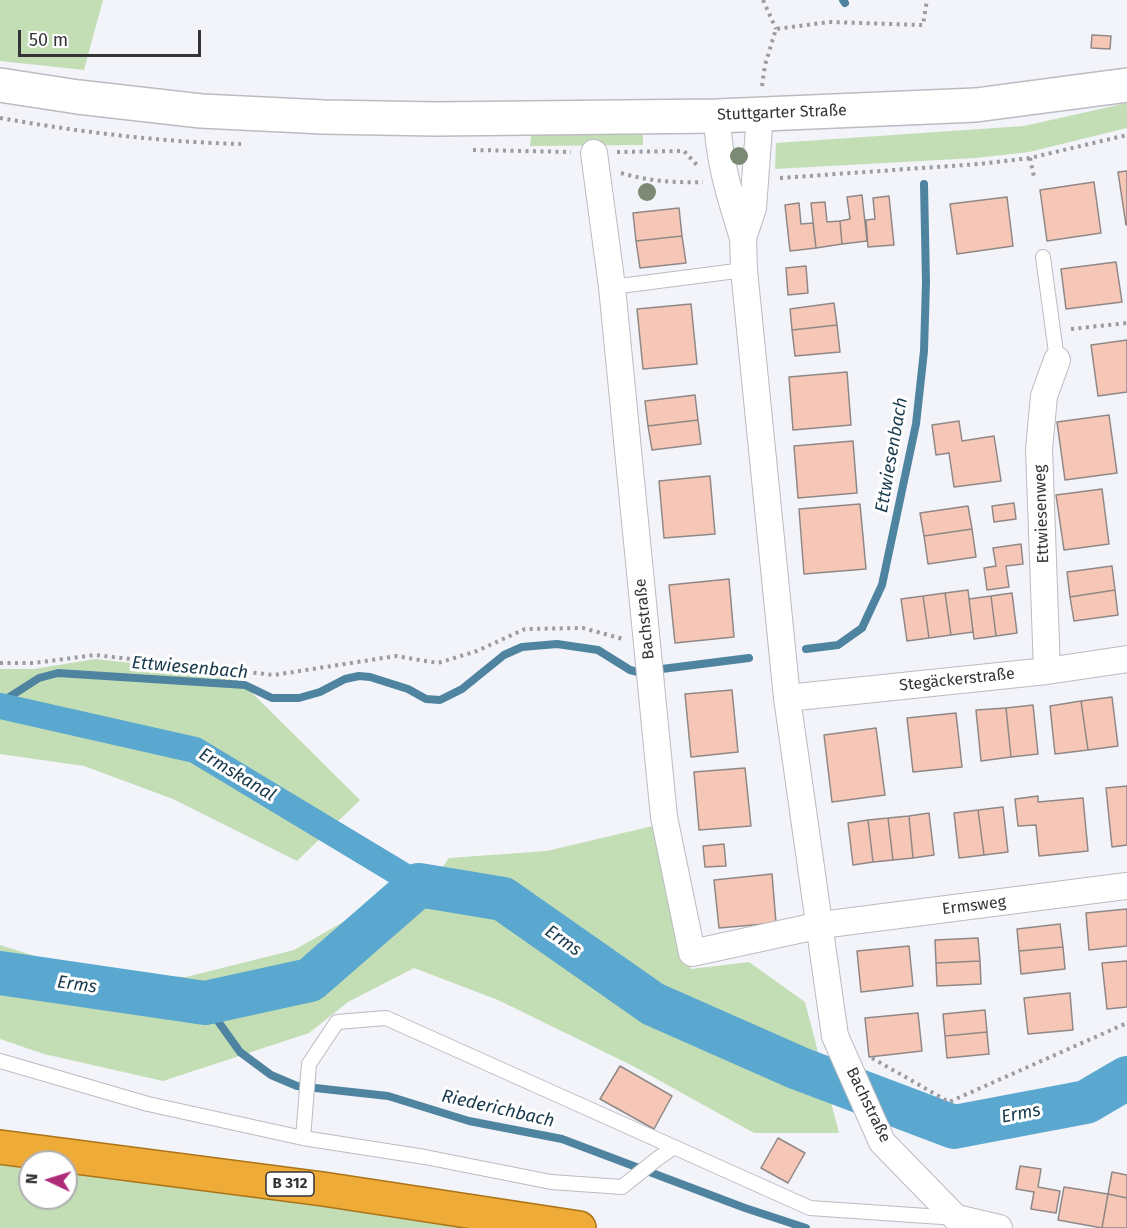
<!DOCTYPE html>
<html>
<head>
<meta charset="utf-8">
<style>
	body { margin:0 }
	#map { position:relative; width:1127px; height:1228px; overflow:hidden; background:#f3f3fa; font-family:"Fira Sans",sans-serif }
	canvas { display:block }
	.north { position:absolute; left:18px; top:1150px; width:60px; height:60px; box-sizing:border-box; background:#fff; border:2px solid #aeaeaf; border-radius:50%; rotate:274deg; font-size:16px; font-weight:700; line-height:24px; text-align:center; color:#343437 }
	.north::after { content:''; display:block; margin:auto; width:21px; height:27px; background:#ad2b77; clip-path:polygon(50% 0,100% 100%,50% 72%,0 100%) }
	.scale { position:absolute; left:18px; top:30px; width:183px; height:27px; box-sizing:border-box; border:3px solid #343437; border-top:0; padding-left:8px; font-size:18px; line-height:21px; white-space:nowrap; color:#343437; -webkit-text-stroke:4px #fff; paint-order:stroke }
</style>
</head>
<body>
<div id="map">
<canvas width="1127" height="1228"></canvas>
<div class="north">N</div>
<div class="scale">50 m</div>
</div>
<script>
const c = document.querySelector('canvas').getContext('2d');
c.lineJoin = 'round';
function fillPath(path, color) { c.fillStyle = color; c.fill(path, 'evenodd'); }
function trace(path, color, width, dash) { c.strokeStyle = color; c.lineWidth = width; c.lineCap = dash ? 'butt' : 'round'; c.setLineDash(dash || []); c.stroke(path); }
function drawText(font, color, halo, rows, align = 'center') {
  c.font = font + ' "Fira Sans",sans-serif'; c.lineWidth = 6; c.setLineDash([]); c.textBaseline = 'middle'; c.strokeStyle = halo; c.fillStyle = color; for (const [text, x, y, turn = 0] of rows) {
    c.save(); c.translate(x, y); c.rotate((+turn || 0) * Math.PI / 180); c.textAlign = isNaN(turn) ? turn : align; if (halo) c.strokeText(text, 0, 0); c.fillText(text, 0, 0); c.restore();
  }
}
const green = new Path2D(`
	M0 0H103L84 70 0 61Z
	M1127 103V128L1029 152 976 158 775 169 776 143 1024 126Z
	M531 135H643V145L530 146Z
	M95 659 233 674 360 800 297 861 173 799 84 766 0 754V669H34Z
	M661 824 691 969 749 962 805 1002 839 1133H754L635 1067 498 1000 414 968 348 1002 309 1033 163 1081 44 1054 0 1039V945L89 973 186 977 294 950 366 909 407 919 449 858 547 851Z
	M0 1162 30 1166V1198H66V1171L407 1218 469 1228H0Z`);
const stream = new Path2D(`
	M843 0 845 3
	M806 649 838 645 862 628 882 585 916 424 924 351 926 282 924 184
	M0 703 39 678 58 673 245 685 272 698H299L320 692 345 679 359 676 370 677 408 689 426 699 440 700 462 689 504 655 522 647 557 644 598 650 630 670 638 672 749 658
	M205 1003 240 1052 271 1075 297 1086 388 1096 469 1121 562 1139 745 1208 806 1228`);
const canal = new Path2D(`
	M0 706 195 750 419 885`);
const river = new Path2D(`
	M0 973 205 1003 310 980 419 885 503 899 653 1004 798 1068 954 1127 1086 1102 1127 1078`);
const building = new Path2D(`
	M1092 35 1111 36 1110 49 1091 48Z
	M1127 171V225H1126L1118 172Z
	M1094 182 1101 233 1047 241 1040 190Z
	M862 195 867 241 842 244 840 221 850 219 847 197Z
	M889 196 894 245 868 247 866 220 875 219 873 198Z
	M1007 197 1013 246 957 254 950 204Z
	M825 202 827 222 840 221 842 244 816 248 811 203Z
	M799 203 801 224 813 223 816 248 790 251 785 205Z
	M679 208 682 236 636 241 633 213Z
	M682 236 686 263 640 268 636 241Z
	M1116 262 1122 302 1066 309 1061 269Z
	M806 266 808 293 788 295 786 268Z
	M834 303 837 325 792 330 790 309Z
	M691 304 697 364 643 369 637 309Z
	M837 325 840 352 795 356 792 330Z
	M1127 340V392L1098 396 1091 345Z
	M847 372 851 425 793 430 789 377Z
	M695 395 698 420 648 426 645 401Z
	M1109 415 1117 473 1065 480 1057 422Z
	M698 420 701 444 652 450 648 426Z
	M959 421 962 441 994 436 1001 481 954 487 949 453 936 455 932 425Z
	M853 441 857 493 798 498 794 446Z
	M710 476 715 534 664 538 659 481Z
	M1102 489 1109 544 1064 550 1056 495Z
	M1014 503 1016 519 994 522 992 506Z
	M860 504 866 569 804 574 799 509Z
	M968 506 972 529 924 536 920 513Z
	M972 529 976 557 928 564 924 536Z
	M1021 544 1023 564 1006 566 1009 587 987 590 984 568 996 566 993 548Z
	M1112 566 1115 590 1070 597 1067 572Z
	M729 579 734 637 675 643 669 585Z
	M968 590 973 632 951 635 945 593Z
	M1115 590 1118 615 1074 621 1070 597Z
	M945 593 951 635 929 638 923 596Z
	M1012 593 1017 633 996 636 991 596Z
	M923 596 929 638 907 641 901 599Z
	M991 596 996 636 974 639 969 599Z
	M732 690 738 752 691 757 685 694Z
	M1112 697 1118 746 1088 750 1081 701Z
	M1081 701 1088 750 1055 754 1050 706Z
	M1033 705 1038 754 1011 757 1006 708Z
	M1006 708 1011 757 981 761 976 710Z
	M956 713 962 767 913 772 907 718Z
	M876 728 885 795 832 802 824 735Z
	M745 768 751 826 699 830 694 772Z
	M1127 786V845L1112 847 1106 788Z
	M1038 796V802L1083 798 1088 851 1039 856 1036 825 1018 826 1015 799Z
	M1003 807 1008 852 984 855 978 810Z
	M978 810 984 855 959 858 954 813Z
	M929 813 934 855 913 858 909 816Z
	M909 816 913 858 893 860 888 818Z
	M888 818 893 860 873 862 868 820Z
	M868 820 873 862 853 865 848 823Z
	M724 844 726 866 705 867 703 846Z
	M772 874 776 923 719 928 714 880Z
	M1127 909V946L1089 950 1086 913Z
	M1060 924 1063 947 1019 951 1017 929Z
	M978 938 980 961 936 963 935 940Z
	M909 946 913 986 861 992 857 951Z
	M1063 947 1065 969 1021 974 1019 951Z
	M980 961 981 984 937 986 936 963Z
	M1127 961V1007L1107 1009 1102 963Z
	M1070 993 1073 1030 1028 1034 1024 998Z
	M985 1010 987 1032 945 1036 943 1014Z
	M918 1013 922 1051 869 1057 865 1018Z
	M987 1032 989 1054 947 1058 945 1036Z
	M620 1066 672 1096 654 1129 600 1099Z
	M778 1138 805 1153 788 1183 761 1168Z
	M1020 1166 1041 1169 1038 1187 1060 1191 1056 1213 1031 1209 1034 1192 1016 1189Z
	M1112 1172 1127 1175V1198L1108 1194Z
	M1064 1187 1108 1194 1102 1228 1058 1220Z
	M1108 1194 1127 1198V1228H1102Z`);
const path = new Path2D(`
	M763 0 776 29
	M762 86 765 65 776 29 829 22 923 25 927 0
	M0 118C80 132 160 142 241 144
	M473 150 571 152
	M617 152 684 151 697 165
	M1030 158 1034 177
	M621 173C648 181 675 183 703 182
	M780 178 979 164 1030 158 1127 135
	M1071 329 1127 323
	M0 663H34L95 655 274 675 396 656 438 663 477 651 525 629 583 628 623 639
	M872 1058 949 1102 1127 1023`);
const service = new Path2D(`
	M1043 257 1057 360
	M612 287 744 270
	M0 1061 148 1104 303 1138 425 1157 551 1182 622 1187 657 1159 674 1147
	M303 1138 309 1064 337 1022 386 1018 810 1208 956 1218`);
const minor = new Path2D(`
	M760 114 753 208 743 238 744 270 787 698 835 1036 882 1142 956 1218 999 1228
	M717 116C718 158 730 197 743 238
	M594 153 612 287 664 817 692 953 821 925 1127 886
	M1047 671 1039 449 1044 396 1057 360
	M787 698 1047 671 1127 659`);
const tertiary = new Path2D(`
	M0 85 78 97 201 111 324 117 436 119 717 116 976 105 1127 85`);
const trunk = new Path2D(`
	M0 1147 323 1189 579 1228`);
const trees = [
	[739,156],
	[647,192]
];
const shields = [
	[290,1184,48]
];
const shieldNames = [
	["B 312",290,1184]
];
const streetNames = [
	["Stuttgarter Straße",782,113,-2],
	["Ettwiesenweg",1042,514,-92],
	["Bachstraße",645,619,-96],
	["Stegäckerstraße",957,680,-6],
	["Ermsweg",974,906,-7],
	["Bachstraße",868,1105,64]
];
const waterNames = [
	["Ettwiesenbach",892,455,-80],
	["Ettwiesenbach",190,668,5],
	["Ermskanal",237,775,31],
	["Erms",563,941,35],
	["Erms",77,985,8],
	["Riederichbach",498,1109,13],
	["Erms",1021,1114,-11]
];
fillPath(green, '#c3deb5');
trace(stream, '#4f84a1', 8);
trace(canal, '#5aa7cf', 26);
trace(river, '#5aa7cf', 44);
fillPath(building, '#f6c7b7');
trace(building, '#8f8886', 1.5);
trace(service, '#bbbbc1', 16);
trace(minor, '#bbbbc1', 28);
trace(tertiary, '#bbbbc1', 36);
trace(trunk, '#aa7417', 36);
trace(path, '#9b9ba0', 4, [3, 4.5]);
trace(service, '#fff', 14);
trace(minor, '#fff', 26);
trace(tertiary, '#fff', 33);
trace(trunk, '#eeab38', 33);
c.fillStyle = '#7c8a75';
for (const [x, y] of trees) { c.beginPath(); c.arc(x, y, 9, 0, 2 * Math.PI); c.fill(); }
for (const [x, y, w] of shields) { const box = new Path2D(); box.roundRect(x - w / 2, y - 12, w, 24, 4.5); c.fillStyle = '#fff'; c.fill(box); trace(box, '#343437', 1.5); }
drawText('bold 15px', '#343437', null, shieldNames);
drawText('16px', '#343437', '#fff', streetNames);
drawText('italic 18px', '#183a4c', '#fff', waterNames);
</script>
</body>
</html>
